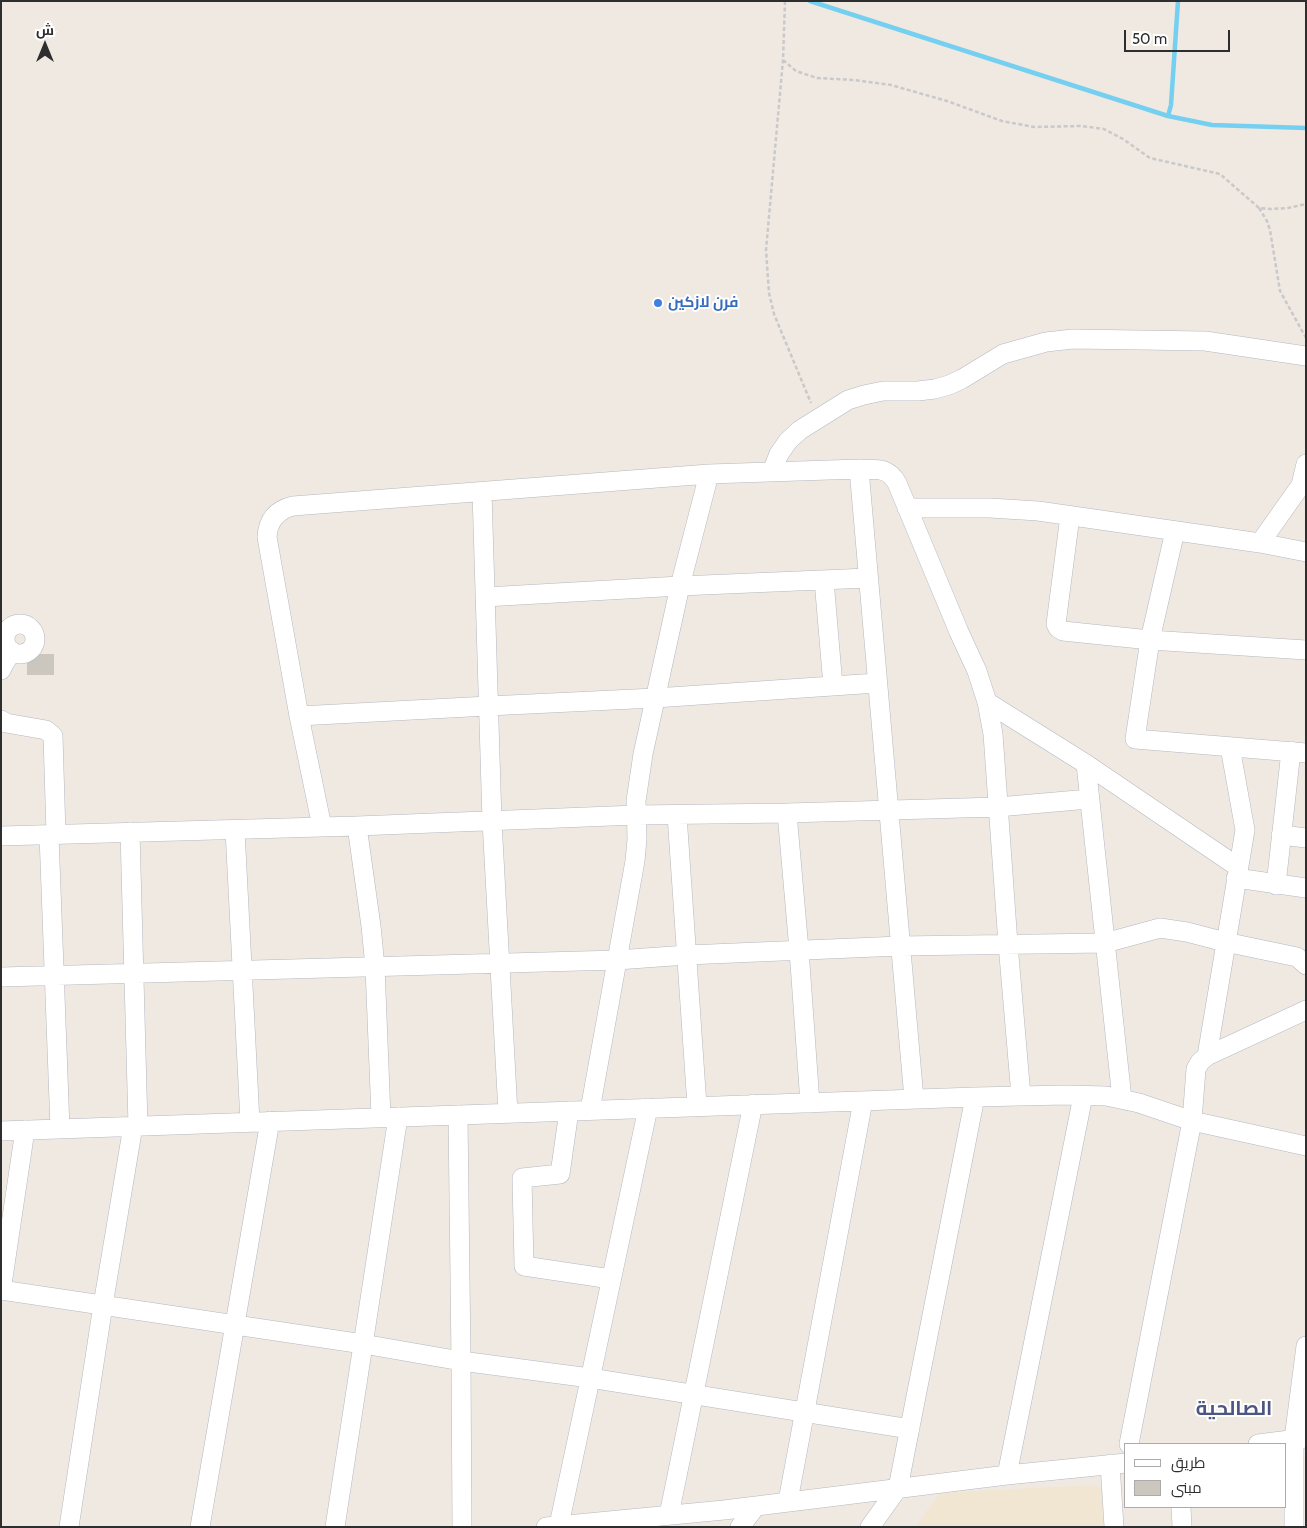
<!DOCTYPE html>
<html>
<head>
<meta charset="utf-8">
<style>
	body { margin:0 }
	#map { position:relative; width:1307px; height:1528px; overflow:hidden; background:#efe9e1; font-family:Cabin,Cairo,sans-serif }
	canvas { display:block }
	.frame { position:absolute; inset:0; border:2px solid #2e2e2e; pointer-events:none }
	.legend { position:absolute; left:1124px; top:1443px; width:162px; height:65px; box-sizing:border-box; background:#fff; border:1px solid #ababab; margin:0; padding:6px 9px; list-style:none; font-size:15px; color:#2e2e2e }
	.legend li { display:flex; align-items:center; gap:10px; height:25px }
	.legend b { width:25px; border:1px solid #ababab }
	.north { position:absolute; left:20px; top:20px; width:50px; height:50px; -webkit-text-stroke:4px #fff; paint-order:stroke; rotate:0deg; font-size:14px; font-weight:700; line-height:20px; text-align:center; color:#2e2e2e }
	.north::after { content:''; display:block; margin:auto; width:18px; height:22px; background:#2e2e2e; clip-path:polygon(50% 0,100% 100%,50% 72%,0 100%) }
	.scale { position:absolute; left:1124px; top:30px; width:106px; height:22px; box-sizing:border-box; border:2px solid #2e2e2e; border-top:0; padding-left:6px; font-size:15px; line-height:18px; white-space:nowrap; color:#2e2e2e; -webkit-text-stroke:4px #fff; paint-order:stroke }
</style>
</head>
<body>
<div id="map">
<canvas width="1307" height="1528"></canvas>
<div class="frame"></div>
<ul class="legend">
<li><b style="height:6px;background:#fff"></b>طريق</li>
<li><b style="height:14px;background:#cbc7bf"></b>مبنى</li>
</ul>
<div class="north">ش</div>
<div class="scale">50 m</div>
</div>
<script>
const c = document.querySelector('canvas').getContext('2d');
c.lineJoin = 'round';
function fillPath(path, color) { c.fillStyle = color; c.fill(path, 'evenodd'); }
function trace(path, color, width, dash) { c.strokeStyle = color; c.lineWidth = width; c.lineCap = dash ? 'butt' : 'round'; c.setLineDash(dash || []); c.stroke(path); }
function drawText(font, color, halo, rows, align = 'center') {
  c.font = font + ' Cabin,Cairo,sans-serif'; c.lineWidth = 4; c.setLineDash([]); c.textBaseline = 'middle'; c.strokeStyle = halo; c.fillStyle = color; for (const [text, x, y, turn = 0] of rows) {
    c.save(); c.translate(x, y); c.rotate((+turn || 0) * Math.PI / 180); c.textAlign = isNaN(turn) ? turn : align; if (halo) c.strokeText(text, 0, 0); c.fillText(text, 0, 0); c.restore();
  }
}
const education = new Path2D(`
	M1096 1485 1102 1490 1103 1527H915L940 1493Z`);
const stream = new Path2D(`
	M810 1 1168 116 1212 125 1306 128
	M1168 116 1171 105 1178 1`);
const building = new Path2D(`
	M27 654H54V675H27Z`);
const path = new Path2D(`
	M785 1 783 60 766 250 769 293 774 314 811 403
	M783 60 796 71 817 78 854 80 891 85 947 101 1002 121 1034 127 1081 126 1104 129 1123 139 1150 158 1220 174 1259 208 1271 209 1288 208 1306 204
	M1259 208 1267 221 1270 230 1280 291 1306 338`);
const minor = new Path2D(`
	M859 469 914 1099
	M772 471 779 454 788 441 800 430 848 400 864 395 883 391H918L935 389 949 385 962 379 1003 354 1046 342 1073 339 1205 341 1306 356
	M482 492 492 821 508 1113
	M907 508H990L1038 511 1260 543 1306 552
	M1070 516 1056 624 1058 628 1063 631 1150 640 1306 650
	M1175 531 1150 640 1135 739 1306 753
	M1260 543 1301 485 1306 464
	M824 580 833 686
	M485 597 680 586 868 578
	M5 639a15 15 0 1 1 30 0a15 15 0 1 1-30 0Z
	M1 670 4 664 12 651
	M987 702 1086 764 1238 867
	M299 716 488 706 655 698 877 683
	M1 720 6 723 46 730 53 736 56 834
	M1086 764 1122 1099
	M787 813 799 950 810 1103
	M677 815 697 1106
	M357 826 371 926 375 967 381 1117
	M322 827 299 716 267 537C268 520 277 510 293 506L709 474 859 469C876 470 887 466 897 483L959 632 977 671 987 702 993 734 1008 944 1021 1096
	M235 830 250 1122
	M130 832 138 1126
	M49 835 60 1129
	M1281 835 1306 838
	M1 836 357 826 637 815 787 813 998 807 1089 799
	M1236 878 1306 888
	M1276 885 1291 751
	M1 977 617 960 687 955 900 946 1105 943 1160 928 1187 932 1225 942 1297 957 1306 965
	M1207 1056 1245 830 1230 747
	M590 1110 635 861 637 839 636 801 643 754 680 586 709 474
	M569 1111 560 1174 522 1178 524 1266 611 1279
	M458 1115 461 1361 462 1527
	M1 1131 975 1097 1066 1095 1106 1096 1139 1103 1192 1121 1306 1146
	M1 1290 363 1344 461 1361 590 1378 910 1429
	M1 1291 25 1130
	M1129 1444 1192 1121 1196 1069 1200 1062 1207 1056 1306 1010
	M1258 1444 1306 1438
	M1110 1464 1114 1527
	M1007 1475 1083 1096
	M788 1501 863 1101
	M1181 1507 1182 1527
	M669 1515 753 1104
	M559 1525 648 1108
	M69 1527 103 1305 133 1126
	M200 1527 270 1121
	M335 1527 398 1117
	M546 1527 724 1510 1007 1475 1126 1463
	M740 1527 756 1506
	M870 1527 898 1488 975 1097
	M1294 1527V1439L1306 1346`);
const markers = [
	[658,303,5,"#3f7fe0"]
];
const shopNames = [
	["فرن لازكين",668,303]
];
const districtNames = [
	["الصالحية",1234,1409]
];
fillPath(education, '#f0e6d1');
trace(stream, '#75cff0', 4.5);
fillPath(building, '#cbc7bf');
trace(minor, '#b4b7c1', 20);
trace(path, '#c9c9c9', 2.5, [4, 2.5]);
trace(minor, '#fff', 19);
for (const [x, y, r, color] of markers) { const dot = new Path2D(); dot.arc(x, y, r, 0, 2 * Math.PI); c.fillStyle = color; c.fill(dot); trace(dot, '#fff', 2); }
drawText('bold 15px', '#366cbe', '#fff', shopNames, 'left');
drawText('bold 20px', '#4d5680', '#fff', districtNames);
</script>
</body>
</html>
